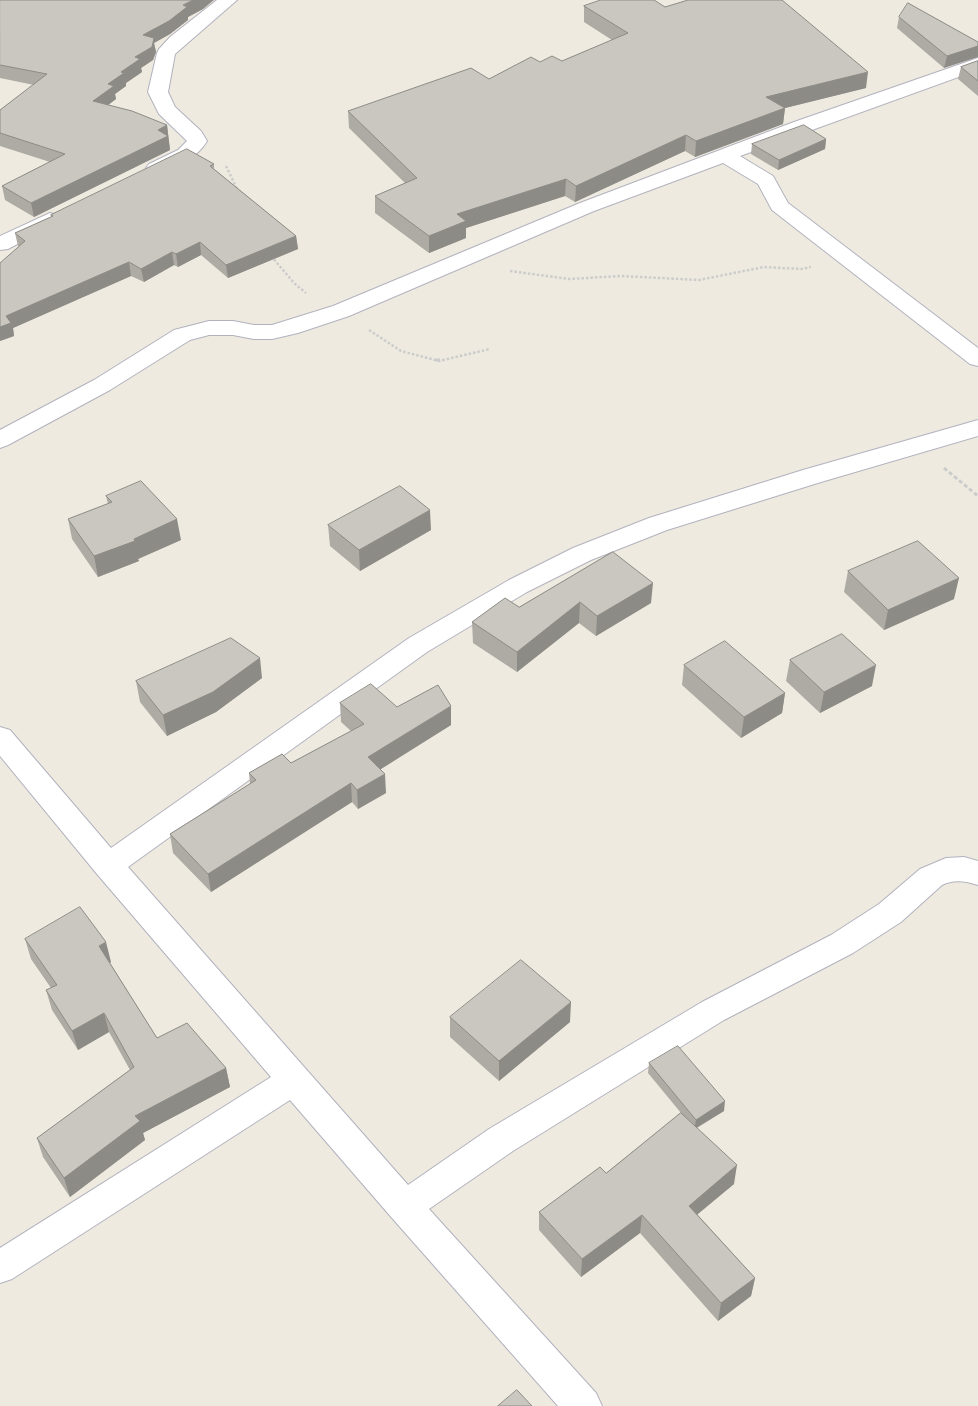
<!DOCTYPE html>
<html>
<head>
<meta charset="utf-8">
<style>
	body { margin:0 }
	canvas { display:block; background:#eeeadf }
</style>
</head>
<body>
<canvas width="978" height="1406"></canvas>
<script>
const c = document.querySelector('canvas').getContext('2d');
c.lineJoin = 'round';
function trace(path, color, width, dash) { c.strokeStyle = color; c.lineWidth = width; c.lineCap = dash ? 'butt' : 'round'; c.setLineDash(dash || []); c.stroke(path); }
function fillPath(path, color) { c.fillStyle = color; c.fill(path, 'evenodd'); }
const pathFar1 = new Path2D(`
	M226 166 238 191
	M271 256 295 284 306 293
	M510 271 569 279 621 276 699 280 764 267 801 269 811 267
	M369 330 401 351 439 361 490 349`);
const path = new Path2D(`
	M436 360H443
	M944 468 978 496`);
const street = new Path2D(`
	M217 0H237L175 54 168 92 175 107 201 131 207 141C198 157 168 177 149 172L146 168 149 164 178 150 187 141 159 114 148 92 157 53 159 49 170 37Z
	M978 58V70L740 156 773 176 788 203 978 348V366L970 364 772 210 758 184 723 163 594 211 349 316 298 333 272 339H254L233 335H209L190 340 110 390 8 445 0 448V430L94 380 174 330 209 321H233L254 325H272L333 306 580 203 794 122Z
	M50 213 57 215 60 219 57 223 8 249 0 250V236Z
	M978 420V436L821 482 667 530 591 560 527 592 427 652 128 867 408 1185 489 1129 702 1002 831 935 879 904 920 869 946 858 964 857 978 861V885C965 881 954 879 942 885L901 922 853 953 724 1020 513 1151 429 1209 596 1393 602 1406H558L392 1218 290 1100 12 1279 0 1283V1248L271 1077 97 874 0 756V727L10 730 111 848 409 638 509 580 573 548 649 518 803 470Z`);
const wall = new Path2D(`
	M0 0 203 9 188 17V20L170 34 154 43 156 52 153 60 141 68 142 72 126 83V86L115 94 116 99 108 105 167 125 170 150 34 217 5 200 2 186 50 162 0 146V110L34 85 0 78Z
	M584 6 665 7 866 88 785 108 783 124 695 157 685 151 575 202 565 196 466 228V238L429 253 375 213V196L405 183 349 128 348 111 489 79 540 62 562 61 612 40 584 22Z
	M899 17 978 42 944 68 897 28Z
	M978 61V96L958 79 961 67Z
	M826 139 825 149 778 170 751 154 752 144Z
	M214 164V169L296 236 298 249 228 278 201 255 178 267 174 265 144 282 131 276 13 328 14 336 0 341 19 247 18 246 15 233 52 217 51 215Z
	M106 496 181 540 138 559 139 561 98 577 72 539 68 519 108 504Z
	M328 525 431 530 360 571 330 546Z
	M613 552 651 603 596 636 579 623 517 672 473 643 472 622 519 607Z
	M848 571 954 599 884 630 844 592Z
	M790 660 872 686 820 713 786 681Z
	M684 665 785 693 782 713 741 738 682 685Z
	M262 678 216 712 167 736 140 702 136 681Z
	M340 703 397 707 451 725 380 769 386 793 358 809 352 802 211 892 173 853 170 834 250 784 249 773 291 763 351 731 341 722Z
	M25 939 111 962 110 963 157 1038 226 1068 230 1087 143 1133 145 1140 70 1197 43 1157 37 1138 130 1070 109 1032 78 1050 52 1010 46 990 51 988 31 959Z
	M450 1017 570 1022 499 1081 450 1037Z
	M649 1063 724 1111 697 1128 734 1184 697 1214 755 1278 751 1296 718 1321 640 1233 581 1277 539 1230V1212L606 1173 681 1113 648 1073Z`);
const shadedWall = new Path2D(`
	M193 0H214L203 9 188 17V20L170 34 154 43 156 52 153 60 141 68 142 72 126 83V86L115 94 116 99 95 115 93 101 108 84 135 57 143 35 183 5Z
	M978 46V57L944 68 947 56Z
	M868 72 866 88 785 108 783 124 695 157 696 141 766 97Z
	M167 125 170 150 34 217 31 203Z
	M686 135 685 151 575 202 576 186Z
	M826 139 825 149 778 170 779 160Z
	M566 179 565 196 466 228V238L429 253V236L457 214Z
	M296 236 298 249 228 278 226 265Z
	M200 242 201 255 178 267 176 254Z
	M172 252 174 265 144 282 141 269Z
	M129 262 131 276 13 328 14 336 0 341V327L6 316Z
	M430 510 431 530 360 571 359 550Z
	M177 519 181 540 138 559 139 561 98 577 94 556Z
	M959 578 954 599 884 630 888 610Z
	M653 583 651 603 596 636 597 616Z
	M580 602 579 623 517 672V652Z
	M260 658 262 678 216 712 167 736 163 715Z
	M876 665 872 686 820 713 824 692Z
	M785 693 782 713 741 738 744 717Z
	M451 706V725L370 776 368 757Z
	M385 774 386 793 358 809 357 790Z
	M351 783 352 802 211 892 208 874Z
	M106 942 111 962 104 966 99 946Z
	M571 1002 570 1022 499 1081V1061Z
	M104 1013 109 1032 78 1050 72 1031Z
	M226 1068 230 1087 143 1133 145 1140 70 1197 64 1178 135 1116Z
	M725 1101 724 1111 694 1129 696 1120Z
	M737 1165 734 1184 686 1224 689 1206Z
	M642 1215 640 1233 581 1277 582 1259Z
	M755 1278 751 1296 718 1321 721 1303Z`);
const building = new Path2D(`
	M0 0H193L183 5 187 7 169 21 143 35 154 38 152 47 135 57 140 59 121 72 124 73 108 84 114 86 93 101 132 111 167 125 158 130 168 136 31 203 2 186 65 154 0 133V110L47 74 0 65Z
	M601 0H654L665 7 688 0H782L868 72 766 97 785 108 696 141 686 135 576 186 566 179 457 214 466 221 429 236 375 196 417 178 348 111 471 68 489 79 531 57 540 62 552 56 562 61 628 33 584 6Z
	M908 3 978 42V46L947 56 899 17Z
	M978 61V81L961 67Z
	M804 125 826 139 779 160 752 144Z
	M187 149 214 164 210 166 296 236 226 265 200 242 176 254 172 252 141 269 129 262 6 316 11 323 0 327V263L25 241 15 233 53 216 51 215Z
	M141 481 177 519 134 539 135 541 94 556 68 519 112 502 106 496Z
	M400 486 430 510 359 550 328 525Z
	M918 541 959 578 888 610 848 571Z
	M613 552 653 583 597 616 580 602 517 652 472 622 505 598 519 607Z
	M842 634 876 665 824 692 790 660Z
	M231 638 260 658 213 692 163 715 136 681Z
	M725 641 785 693 744 717 684 665Z
	M371 684 397 707 438 685 451 706 368 757 385 774 357 790 351 783 208 874 170 834 256 780 249 773 282 754 291 763 364 724 340 703Z
	M80 907 106 942 99 946 157 1038 187 1023 226 1068 135 1116 140 1121 64 1178 37 1138 134 1067 104 1013 72 1031 46 990 57 985 25 939Z
	M521 960 571 1002 499 1061 450 1017Z
	M678 1046 725 1101 696 1120 649 1063Z
	M681 1113 737 1165 689 1206 755 1278 721 1303 642 1215 582 1259 539 1212 600 1167 606 1173Z
	M517 1390 532 1406H498Z`);
trace(street, '#b2b2bf', 2);
trace(pathFar1, '#ccc', 2.5, [2.5, 2]);
trace(path, '#ccc', 3, [4, 2.5]);
fillPath(street, '#fff');
fillPath(wall, '#adaba4');
fillPath(shadedWall, '#8d8b86');
fillPath(building, '#c9c7bf');
trace(building, '#8d8b86', 1);
</script>
</body>
</html>
